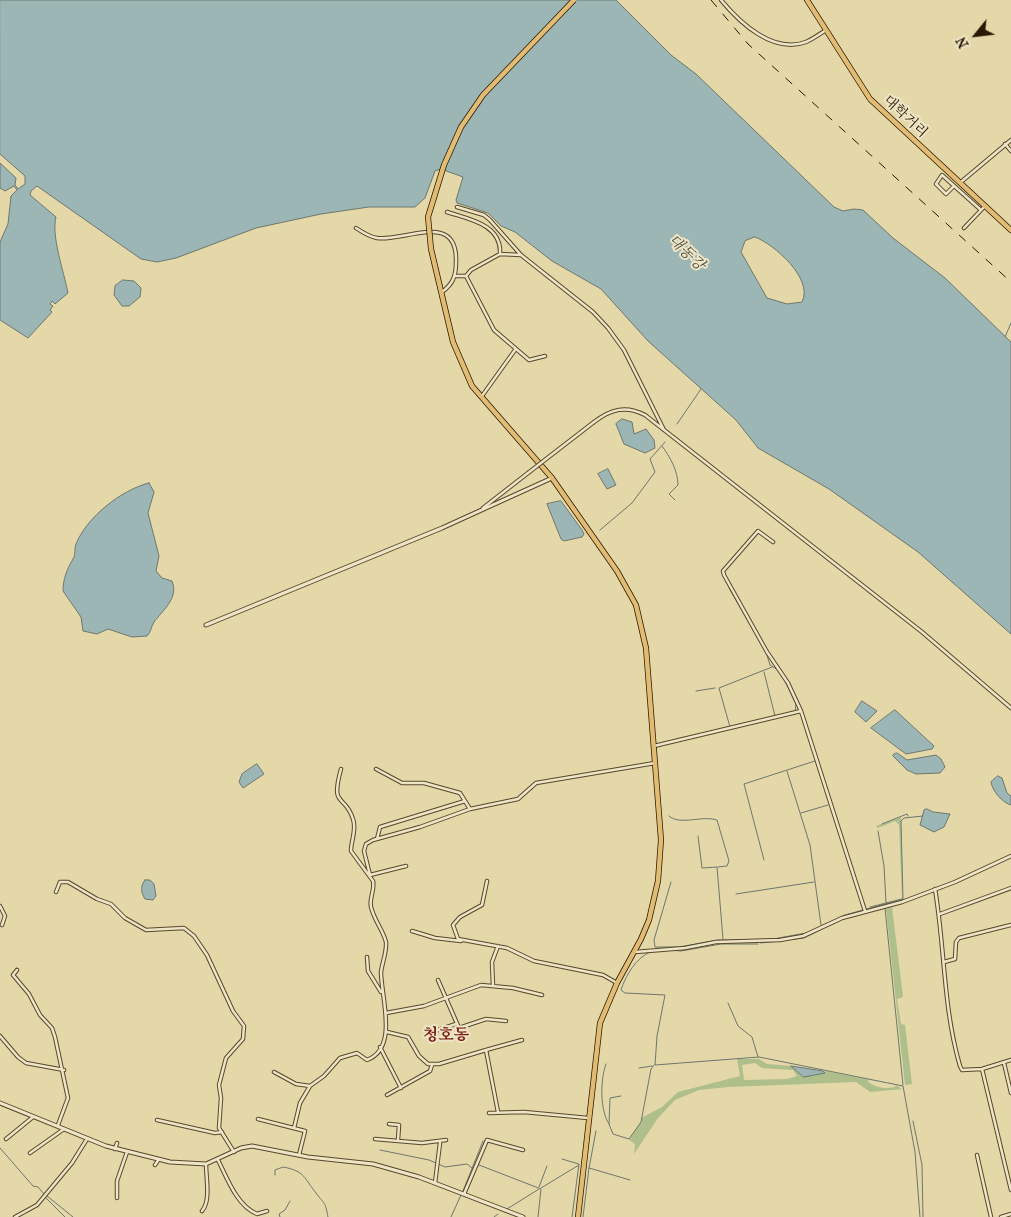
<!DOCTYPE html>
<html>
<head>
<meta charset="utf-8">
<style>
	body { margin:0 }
	#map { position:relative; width:1011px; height:1217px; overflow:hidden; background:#e4d7a8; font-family:"IM FELL French Canon",serif }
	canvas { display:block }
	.north { position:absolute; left:951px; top:10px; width:50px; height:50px; -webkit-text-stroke:4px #ede5c6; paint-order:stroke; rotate:241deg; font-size:14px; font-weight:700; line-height:20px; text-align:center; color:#291802 }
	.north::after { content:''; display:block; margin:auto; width:18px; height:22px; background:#291802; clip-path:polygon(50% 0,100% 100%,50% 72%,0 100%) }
</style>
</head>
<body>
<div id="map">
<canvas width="1011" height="1217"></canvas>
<div class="north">N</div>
</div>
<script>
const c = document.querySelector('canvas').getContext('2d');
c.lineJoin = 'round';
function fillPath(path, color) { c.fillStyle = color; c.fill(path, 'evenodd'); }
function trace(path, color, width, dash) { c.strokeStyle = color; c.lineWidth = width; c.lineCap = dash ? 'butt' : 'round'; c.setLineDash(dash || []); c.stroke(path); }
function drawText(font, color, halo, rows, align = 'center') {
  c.font = font + ' "IM FELL French Canon","Noto Serif KR",serif'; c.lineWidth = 4; c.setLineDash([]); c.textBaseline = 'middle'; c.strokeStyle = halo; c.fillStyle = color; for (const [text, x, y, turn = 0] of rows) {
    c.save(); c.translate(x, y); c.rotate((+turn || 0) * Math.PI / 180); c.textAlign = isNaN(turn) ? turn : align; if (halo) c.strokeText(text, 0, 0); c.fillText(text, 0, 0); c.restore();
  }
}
const green = new Path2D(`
	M901 817 903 899C898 902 892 903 886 904L902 899 899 825 895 821 878 828 876 826Z
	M892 907 903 997 897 999 901 1024 905 1025 912 1084 905 1085 886 909Z
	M737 1059H759L767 1064 791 1066 802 1076H813L826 1071 870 1080 867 1081C876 1088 883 1089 895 1087L896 1085 902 1089 870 1092 856 1082 728 1087 699 1090 675 1100 658 1118 634 1154 635 1144 629 1140 641 1122V1118L662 1107 678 1092 740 1076ZM755 1063 762 1068 793 1070 797 1076 787 1079 744 1080 742 1065Z`);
const water = new Path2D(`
	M0 0H616L671 55 696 74 834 207 843 211 854 209 863 210 893 238 945 278 1011 342V634L918 552 829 489 758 448 736 420 648 341 601 289 552 261 515 232 501 226 488 213 457 203 456 200 463 177 441 169 435 171 425 198 415 207H369L321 214 256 228 176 258 157 262 141 259 37 186 31 191 30 195 56 217C51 236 64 272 68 293L55 304 52 301 50 304 53 306 50 310 52 312 28 338 0 320V242L8 224 11 196 17 190 14 186 5 191 0 188V163L16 178 15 185 18 189 25 184V176L0 154ZM755 237C774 244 814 279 802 302L787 304 767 298 741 252 745 241Z
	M123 280 134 281 141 288 140 297 129 306H122L114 295 115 286Z
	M622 419 632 422 634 434 646 429 654 440 655 448 645 453 624 444 616 424Z
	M608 469 616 485 607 489 598 474Z
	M149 483 154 492 148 513 159 556 156 571 162 578 172 581C179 598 163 610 154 622 151 627 151 632 147 636L132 637 108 629 97 634 83 631 81 617 63 591C63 579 67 569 73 559 76 554 74 549 76 544 87 517 121 490 149 483Z
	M561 501 582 530 584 534 582 537 564 541 561 539 547 504Z
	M862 701 877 711 866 722 855 712Z
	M895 710 934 746 932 749 906 754 871 728Z
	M897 753 907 760 936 755 941 759 945 767 940 773 916 774 907 770 893 756V755Z
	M257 764 264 774 243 788 239 782 242 774Z
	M998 776 1002 778 1007 793 1011 796V805C1003 803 992 791 991 782Z
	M927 809 933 812 950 814 944 827 934 832 920 825 924 810Z
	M145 880H150L154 884 156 896 153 900 145 899C141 893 140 886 145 880Z
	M791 1066 823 1071 825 1073 804 1077Z`);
const stream = new Path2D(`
	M1005 337 1011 323
	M677 424 701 389
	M662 446C670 457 678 471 678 485L669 494 675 500
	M600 530 632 503 655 472 650 459 665 442
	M729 588 758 638
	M766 652 770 665 778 670
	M764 672 775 716
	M785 681 796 704 795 712
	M696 691 715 688
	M730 727 719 688 772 667
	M787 771 810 845 821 925
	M801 813 828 805
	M669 816C680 826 702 815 717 820L729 861 727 866 718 867
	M882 824 907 814 908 816
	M878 831 884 866 886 903
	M698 836 702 868 717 867 723 939
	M764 860 744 784 815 761
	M671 882 654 940 655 947H679L718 940H741
	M736 894 814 882
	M870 907 902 899
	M885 908 903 1085
	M814 930 845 915 903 899 901 821 904 818 923 816
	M773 939 806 933
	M761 943 804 938 839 921
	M669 950 681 951 721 944H758
	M650 952C636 958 626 975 621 990L625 993 665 995 657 1036 655 1065 759 1057 903 1086 915 1152 920 1217
	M728 1003 738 1026 752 1037 758 1057
	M606 1064C600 1080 600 1111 609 1124
	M639 1068 652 1066
	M621 1096 610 1098 609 1124 613 1134 629 1139 641 1122 651 1069 654 1065
	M913 1121 922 1165 923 1217
	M0 1148 33 1186 38 1187 44 1194
	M380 1150 429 1160 445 1167 467 1164 472 1168
	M562 1159 579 1164 572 1217
	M479 1165 541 1189 538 1217
	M589 1168 630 1180
	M275 1175V1170L283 1167C305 1171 304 1178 316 1193 325 1205 325 1201 328 1217
	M539 1187 547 1166
	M541 1188 579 1165
	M463 1191 483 1141
	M47 1196 73 1217
	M45 1197 65 1217
	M507 1209 539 1189
	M280 1217 279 1214 285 1210 290 1201
	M451 1217 461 1195
	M494 1217 498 1214
	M583 1217 589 1168 596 1131`);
const minor = new Path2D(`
	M721 0C740 23 773 54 806 42 813 39 820 34 826 30
	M1005 144 1011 151
	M961 182 1011 140
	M954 186 946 194 936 184 942 175 981 210
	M457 207 484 215 490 220 521 255 593 312 608 328 624 350 664 430
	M447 212C468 219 502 224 500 254
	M356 228C362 232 370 237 377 238 404 242 458 210 456 262 456 276 453 284 442 292
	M964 228 985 206
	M521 255 500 254 471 270 466 276 494 330 529 360 545 356
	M455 276H466
	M482 396 515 350
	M594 422C611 409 626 405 645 415L922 632 1011 708
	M483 508 528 473
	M773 542 758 531 723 571 724 575 767 652 788 683 801 711 865 911
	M654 746 801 711
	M376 769 402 783H424L460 793 470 809 518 799 536 783 655 763
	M377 839 380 827 465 801
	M406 866 370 875 364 851 366 844 373 840 420 827 470 809
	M487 881 482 905 460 917 453 925 458 939 507 948 534 961 603 975 617 983
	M935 889C945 948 943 1008 960 1066L962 1070 982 1069 1011 1060
	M56 892 60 882H68L97 899 111 904 125 918 146 930 184 928 194 936 207 955 233 1011 244 1026 243 1039 226 1058 219 1085 221 1098 219 1128 234 1152
	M0 906 5 916 2 925
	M940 914 1011 888
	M412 931 435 938 461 941
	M635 952 685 948 716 942 780 940 803 936 842 918 902 902 955 882 1011 856
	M367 957 368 971 381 992
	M944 962 955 959 956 942 959 938 1011 925
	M17 970 13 975 29 994 40 1015 52 1028 55 1037 68 1098 58 1125
	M438 980 459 1028 486 1019 506 1021
	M493 986 492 962 498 946
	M386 1013 424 1006 481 985 513 988 542 995
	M387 1032 408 1037 419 1056 428 1064H439L486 1050 498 1112
	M429 1033 456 1024
	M0 1036 18 1057 26 1063 64 1070
	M380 1047 401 1088
	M486 1050 522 1040
	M1004 1063 1011 1093
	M982 1069 1011 1190
	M274 1072 296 1084 310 1086
	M387 1095 430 1071 432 1065
	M489 1113 524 1112 588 1118
	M258 1119 305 1131 299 1155
	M157 1120 215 1133 222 1132
	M389 1124 399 1125 398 1140
	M294 1128 300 1103 310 1086 324 1076 340 1058 357 1053 367 1060C399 1048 381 997 381 972 382 963 387 952 386 942 383 930 374 920 371 907 369 898 375 890 373 881L351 851C351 840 357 830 353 819 345 793 330 809 341 769
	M6 1139 33 1117
	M375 1139 422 1143 446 1140
	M115 1149 117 1143
	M30 1153 64 1129
	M977 1155 991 1217
	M218 1160C227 1178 237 1206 257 1214L267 1211
	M155 1165 159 1159
	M435 1183 440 1143
	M464 1194 487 1140 523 1150
	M117 1198V1181L127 1152
	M202 1211C211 1201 206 1178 206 1164
	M15 1217 37 1205 72 1163 87 1139
	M1001 1217 1011 1214`);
const tertiary = new Path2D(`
	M206 625 442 528 552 478
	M0 1103 106 1146 170 1162 206 1164 241 1148 252 1146 308 1157 373 1164 419 1177 523 1217`);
const primary = new Path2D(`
	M807 0 870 99 1011 230
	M431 249 453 342 472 386 552 478 617 571 636 605 646 648 661 840 658 881 649 920 641 939 617 983 600 1023 578 1217`);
const rail = new Path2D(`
	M711 0 748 44 1011 282`);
const minorBridge = new Path2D(`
	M528 473 594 422`);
const primaryBridge = new Path2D(`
	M431 249 428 217 444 165 461 127 483 95 574 0`);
const streetNames = [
	["대학거리",905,117,43]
];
const waterNames = [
	["대동강",686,253,44]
];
const quarterNames = [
	["청호동",446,1036]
];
fillPath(green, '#aebf8c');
fillPath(water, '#9bb6b5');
trace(water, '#6d776d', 1);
trace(stream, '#6d776d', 1);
trace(minor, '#58482c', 4.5);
trace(tertiary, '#58482c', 5);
trace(primary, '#291802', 6);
trace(minor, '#ede5c6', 2.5);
trace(tertiary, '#ede5c6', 3);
trace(primary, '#e2bc74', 4.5);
trace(rail, '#291802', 1, [9, 9]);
trace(minorBridge, '#58482c', 4.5, []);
trace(primaryBridge, '#291802', 6, []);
trace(minorBridge, '#ede5c6', 2.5);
trace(primaryBridge, '#e2bc74', 4.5);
drawText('14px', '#291802', '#ede5c6', streetNames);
drawText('italic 15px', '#514f41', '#ede5c6', waterNames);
drawText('bold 16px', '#7a1f14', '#ede5c6', quarterNames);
</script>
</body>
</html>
